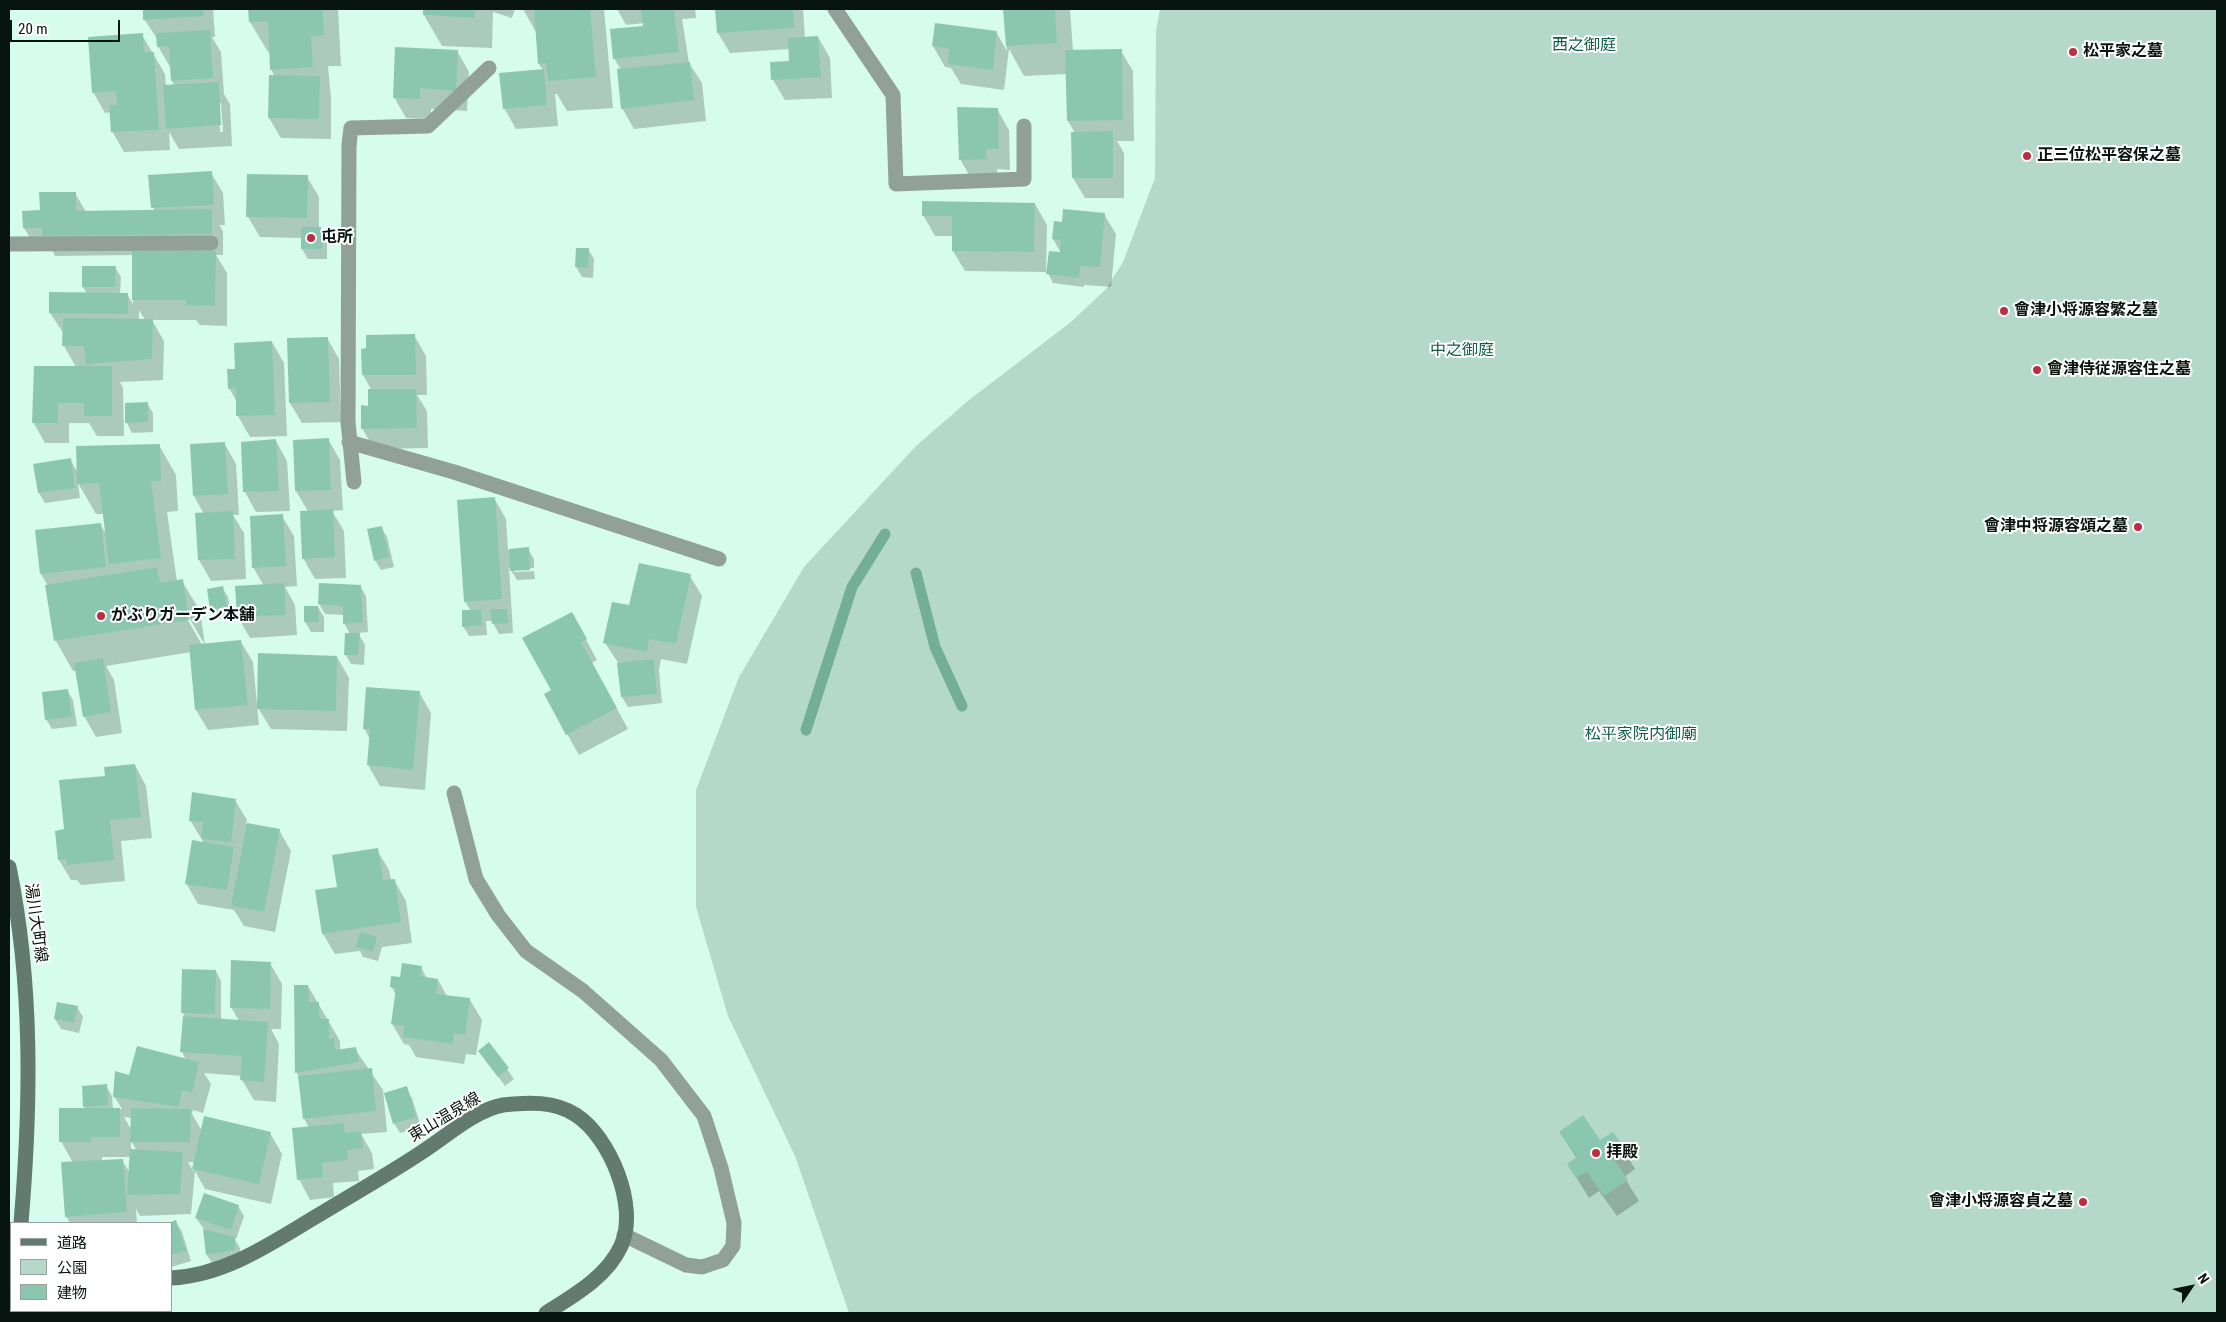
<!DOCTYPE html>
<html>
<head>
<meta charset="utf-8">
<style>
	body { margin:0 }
	#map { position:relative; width:2226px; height:1322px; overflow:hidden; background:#d6fced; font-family:"Roboto Condensed","Noto Sans JP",sans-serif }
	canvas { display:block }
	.frame { position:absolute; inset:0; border:10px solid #07140f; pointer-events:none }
	.legend { position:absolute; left:10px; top:1222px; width:162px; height:90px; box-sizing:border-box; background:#fff; border:1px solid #9ca19f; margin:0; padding:6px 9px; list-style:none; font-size:15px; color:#07140f }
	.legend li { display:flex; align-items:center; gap:10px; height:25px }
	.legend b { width:25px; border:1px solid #9ca19f }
	.north { position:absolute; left:2166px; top:1262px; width:50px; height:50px; -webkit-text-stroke:4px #fff; paint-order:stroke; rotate:56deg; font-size:14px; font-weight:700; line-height:20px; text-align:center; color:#07140f }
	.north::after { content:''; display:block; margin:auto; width:18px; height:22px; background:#07140f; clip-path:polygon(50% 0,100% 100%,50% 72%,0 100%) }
	.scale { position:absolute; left:10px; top:20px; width:110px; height:22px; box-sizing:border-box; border:2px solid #07140f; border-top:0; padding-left:6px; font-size:15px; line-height:18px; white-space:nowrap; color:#07140f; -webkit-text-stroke:4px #fff; paint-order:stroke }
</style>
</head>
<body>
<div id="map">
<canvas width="2226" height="1322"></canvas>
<div class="frame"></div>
<ul class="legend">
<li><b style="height:6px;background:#637a71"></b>道路</li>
<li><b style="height:14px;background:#b4d9ca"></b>公園</li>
<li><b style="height:14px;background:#8bc7b0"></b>建物</li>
</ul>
<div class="north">N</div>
<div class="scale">20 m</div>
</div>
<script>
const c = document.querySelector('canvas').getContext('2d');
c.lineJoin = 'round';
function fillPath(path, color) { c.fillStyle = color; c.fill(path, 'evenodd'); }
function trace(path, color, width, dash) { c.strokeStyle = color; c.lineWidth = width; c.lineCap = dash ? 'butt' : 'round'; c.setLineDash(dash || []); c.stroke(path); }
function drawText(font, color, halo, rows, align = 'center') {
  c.font = font + ' "Roboto Condensed","Noto Sans JP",sans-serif'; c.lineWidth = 4; c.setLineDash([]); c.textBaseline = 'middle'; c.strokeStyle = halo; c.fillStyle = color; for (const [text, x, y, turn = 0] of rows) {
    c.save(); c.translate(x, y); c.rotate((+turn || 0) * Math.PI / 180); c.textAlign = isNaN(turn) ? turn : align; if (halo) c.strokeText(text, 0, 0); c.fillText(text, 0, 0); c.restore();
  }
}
const green = new Path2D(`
	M1160 9H2217V1313H849L795 1156 728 1016 696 907V790L739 677 804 567 916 446 969 400 1071 322 1106 289 1123 262 1155 178 1156 31Z`);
const shadow = new Path2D(`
	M144 9H213L215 37H212L221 52 224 94 230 104 232 146 179 149 169 132 170 150 124 152 112 131 111 112 105 113 93 92 142 35 165 74 166 86H175L172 81 170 67 158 46V40L144 19ZM219 103H221L223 132H220Z
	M249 9H338L341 66H328L331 98V139L281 138 269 118 275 77 271 69 270 52H268L250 22Z
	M424 9H515L512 18 493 12 492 48 442 46 424 15Z
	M523 9H604L613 108 567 111 557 94H555L558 126 516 129 504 108 543 70 539 64 537 34Z
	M617 9H695L696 18 682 19 689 63 702 83 706 121 634 129 622 108 621 70 614 58 645 27 644 23 626 25Z
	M716 9H803L805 38 818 37 830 58 832 98 785 100 773 80 791 62 790 49 730 53 718 33Z
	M1004 9H1070L1073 51H1121L1133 71 1134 141H1117L1124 153V198H1085L1073 178 1075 133 1068 121 1067 74 1024 76 1009 49 1004 90 961 84 951 68 945 67 933 46 996 32 1007 51Z
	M457 51 469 72 467 111 431 109V119L406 118 394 97Z
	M997 109 1009 130 1010 170 997 169 998 179 972 180 960 159Z
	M211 173 223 193 225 225H219L223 231V255H216L227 273V326L200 325 196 320H152L164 341 163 380 120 382 123 388 124 436H97L89 423H69V443H45L33 422 76 367 64 346V334L50 313 87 294 83 287 115 267 121 277 120 294H127L133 304V255L55 256 51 248H36L24 228 41 211 75 193 86 212 154 211 150 176ZM139 310 145 320H139Z
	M307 177 319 197V228L327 238V259H308L302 249V238L260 237 248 217Z
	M1035 204 1047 225 1046 272 965 271 953 251V236H935L923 215Z
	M1104 214 1116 234 1111 287 1084 285V287L1053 283 1048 273 1061 253 1053 239 1063 223Z
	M588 249 594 259 593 278 582 277 576 267Z
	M414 335 426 356 427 395H417L427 411 428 448 374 449 362 428 370 407 372 391 363 375Z
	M327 338 339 359 341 422 302 423 290 403Z
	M272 342 284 363 287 436 250 437 238 416 237 402 229 388 236 370Z
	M147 403 153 413V432L132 433 127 423 126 404Z
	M328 439 340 460 343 510 332 511 344 531 346 578 315 579 303 558 308 511 296 491 294 441Z
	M276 441 287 461 290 511 256 512 245 492Z
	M224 443 236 464 239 515H233L244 533 246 579 211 581 199 560 197 514H204L194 496Z
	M159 445 176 475 178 511 167 512 177 582 182 581 200 611 205 645 187 614 185 615 202 645 241 642 253 662 257 704 337 657 349 678 347 731 271 729 257 706 259 725 208 730 196 710 191 652 106 666 114 680 122 733 96 737 84 716 77 671H73L56 641 46 586H48L41 574 100 524 107 535 104 514H96L78 483 80 498 45 503 39 493 35 465 70 459 78 473Z
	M494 498 506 519 508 550 528 549 534 559V568L514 569V572L534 571 535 579 517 580 509 567 513 633 499 634 492 621H486L487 635 469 636 463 626 471 612 465 601Z
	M282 516 294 536 297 586 285 587 295 605 297 635 250 638 238 617 237 587 264 586 253 567Z
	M381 527 387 537 394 567 381 570 375 560Z
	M690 576 702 596 687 664 661 659 659 670 662 703 628 707 622 697 619 664 605 643 630 607Z
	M360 586 366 596 368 632 358 633 365 645 364 665 351 664 345 654 350 634 344 623V615L325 614 319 604Z
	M222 587 228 597 232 617 217 619 212 609Z
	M318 607 324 617V632H311L305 622Z
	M583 634 597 660 592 663 628 729 579 755 567 734 552 691Z
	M67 690 73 700 77 726 52 729 46 719Z
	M419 692 431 713 425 790 380 786 368 765 370 739 364 728Z
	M135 765 146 786 152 838 121 841 125 881 81 885 77 880H71L59 860 106 777Z
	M235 800 247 820 246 824 279 830 291 851 275 932 244 926 234 910 198 904 186 883 204 843 190 820Z
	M377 850 389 870 391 880H394L406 901 412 943 382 947 378 961 363 957 360 951 335 954 323 934 316 891 339 888Z
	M270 963 282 984 281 1029H271L279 1044 276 1102 254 1100 242 1080V1076L204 1073 211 1084 203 1113 193 1110 192 1114 202 1131 270 1133 282 1154 271 1204 205 1189 195 1171 191 1214 140 1216 136 1209 137 1223H70L66 1216 73 1163 61 1141 86 1109 84 1106 106 1086 112 1096 113 1109H122L114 1096 130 1076 186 1060 182 1052 185 1018 183 1013 216 971 221 981V1020L239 1021 231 1007ZM124 1117 132 1118V1131ZM131 1141 137 1151 131 1150ZM102 1157H131L130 1173 122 1160 102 1161ZM188 1162H195L193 1171Z
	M421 967 427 979 438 980 447 996 470 1000 482 1020 476 1055 466 1054 464 1064 416 1057 409 1045 404 1044 392 1024 396 995 391 986Z
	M295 986H308L340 1041V1050L355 1049 383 1090 387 1132 361 1134 372 1153 374 1169 358 1171 359 1181 333 1183 334 1197 310 1200 299 1179 309 1128 304 1118 299 1078 297 1073Z
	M58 1003 77 1007 83 1017 79 1033 61 1029 55 1019Z
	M489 1044 514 1079 505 1086 479 1051Z
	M406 1088 412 1098 421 1127 400 1133 394 1123Z
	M1560 1132 1623 1149 1635 1169 1624 1177 1639 1201 1617 1216 1599 1191 1589 1198 1568 1164 1577 1159Z
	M238 1206 244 1216 236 1239 234 1238 240 1248V1260L213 1265 207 1255 204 1229 196 1218Z
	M176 1222 182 1232 191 1261 171 1267V1223Z`);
const stream = new Path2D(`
	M916 573 935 647 962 706
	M806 730 852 587 885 534`);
const building = new Path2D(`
	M143 9H203L204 16 143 20Z
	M248 9H323L324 35 311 36 313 67 270 70 268 21 249 22Z
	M423 9H475V18L423 15Z
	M534 9H590L596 77 548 81 546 63 538 64Z
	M641 9H674L679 52 613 59 610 29 643 26Z
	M715 9H793L794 28 717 33Z
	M1003 9H1055L1057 43 1006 46Z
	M935 23 997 31 993 70 948 64 949 49 932 46Z
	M210 30 213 78 171 81 169 46 157 47 156 33Z
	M143 33 144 52H154L159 130 111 132 109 105H117L116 91 92 93 88 37Z
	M818 36 821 77 771 80 770 62 789 61 788 38Z
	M395 47 458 50 456 91 420 88V99L393 98Z
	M1122 49 1123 120 1067 121 1065 50Z
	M690 62 694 100 621 109 617 69Z
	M544 69 547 105 503 109 499 73Z
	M269 75 320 76 319 119 268 118Z
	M219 82 221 125 166 129 163 85Z
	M957 107 998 108 999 149H986L987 159 959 160Z
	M1113 131V178H1072L1071 132Z
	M212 171 214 205 151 208 148 175Z
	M247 174 308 175 307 218 246 217Z
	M39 192H76V211L212 209V234L42 236V228H23L22 211 40 210Z
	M922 201 1035 203 1034 252 952 251V216H922Z
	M1063 209 1105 213 1100 267 1080 266 1079 278 1046 274 1049 251 1060 252 1061 240 1052 239 1054 221 1062 222Z
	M301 227H321L322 249H301Z
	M576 248H589L588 268 575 267Z
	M132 251H216L215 306 186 305V300H132Z
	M82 266H116L115 287H82Z
	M49 292 128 293V314L49 313Z
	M63 318 153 319 152 359 86 364 84 346H62Z
	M415 334 416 375H362L361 349 366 348V335Z
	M328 337 330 402 289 403 287 338Z
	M272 341 275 415 236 416V388L228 389 227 369H235L234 343Z
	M34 366H112V416H84V403H58V423H32Z
	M368 389H416L417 428 361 429V405L368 406Z
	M148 402V422L125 423V403Z
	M329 438 331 490 295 491 293 440Z
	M276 439 279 491 243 492 241 442Z
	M225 442 228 494 193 496 190 444Z
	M160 444 161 481H151L161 558 109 564 99 483 77 484 76 446Z
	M71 458 75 488 38 493 33 464Z
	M495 497 502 599 464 602 457 500Z
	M333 509 335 557 302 559 300 511Z
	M233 511 235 559 198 560 195 513Z
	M283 514 286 566 252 568 250 516Z
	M101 523 106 567 40 574 35 530Z
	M382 526 389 557 374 561 367 529Z
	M529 547 530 570 510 571 509 549Z
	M639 563 691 574 676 644 649 639 647 652 603 643 612 602 629 605Z
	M157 567 160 583 183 579 189 620 54 641 45 585Z
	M284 583 286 615 237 617 235 586Z
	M319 583 361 585 363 622 343 624V606L318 604Z
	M223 586 227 607 210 610 207 589Z
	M304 606H318L319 622H304Z
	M490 609H507L508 623 492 624Z
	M462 610H481L482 625 462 627Z
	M572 612 587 639 581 642 617 708 566 735 544 694 551 690 522 638Z
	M345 633H360L358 655H344Z
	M241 640 248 705 195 710 189 645Z
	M258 653 337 656 336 711 257 709Z
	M103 658 111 712 83 717 74 663Z
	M654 659 657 694 621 697 617 663Z
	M366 687 420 691 413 770 367 765 370 729H363Z
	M68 689 72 717 45 720 42 692Z
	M135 764 141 817 110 820 114 860 67 865V859L58 860 55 831 64 829 59 780 105 776 104 767Z
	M192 792 236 799 231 842 201 839 203 822 189 821Z
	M247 823 280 829 264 912 231 906Z
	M192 840 234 847 227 890 185 884Z
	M378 848 383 880 395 879 401 922 322 934 315 890 337 887 332 855Z
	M360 932 377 937 373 952 356 947Z
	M231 960 271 962 270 1009 230 1008Z
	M402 963 422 966 420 976 438 979 436 994 470 998 465 1035 454 1033 453 1044 403 1037 404 1026 391 1024 396 988 390 987 391 976 400 977Z
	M182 969 216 970 215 1014 181 1013Z
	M294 985H308L309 1002H319V1018L329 1019V1039L334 1038 335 1050 356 1047 359 1062 295 1073Z
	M57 1002 78 1006 74 1023 54 1019Z
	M183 1016 268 1022 264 1082 240 1080 242 1056 180 1052Z
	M489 1042 509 1068 498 1077 478 1051Z
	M137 1046 199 1062 192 1093 182 1090 178 1107 113 1097 115 1071 129 1075Z
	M372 1068 376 1111 303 1119 298 1076Z
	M107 1084 108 1105 83 1107 82 1086Z
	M407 1086 416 1117 393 1124 384 1093Z
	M59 1108H120V1137H91V1142H59Z
	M131 1108 191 1109 190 1142H130Z
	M1583 1115 1600 1140 1613 1132 1624 1148 1612 1157 1628 1180 1604 1196 1587 1172 1576 1178 1567 1164 1577 1157 1559 1132Z
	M204 1116 271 1132 259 1184 192 1169Z
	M344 1123 345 1133 361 1131 363 1148 347 1150 348 1160 322 1163 323 1177 297 1180 292 1128Z
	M130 1149 183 1152 180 1194 127 1195Z
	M123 1159 127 1212 65 1217 61 1162Z
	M204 1193 239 1205 231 1230 195 1218Z
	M176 1220 186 1251 171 1255V1222Z
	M203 1229 235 1237V1250L206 1255Z`);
const lane = new Path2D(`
	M349 145 351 128 428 126 489 68
	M9 244 211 243
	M454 793 476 879 498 915 526 951 583 991 661 1060 704 1116 721 1168 734 1223 733 1246 723 1260 702 1267 686 1265 624 1235`);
const street = new Path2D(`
	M835 9 893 95 896 184 1024 179V126
	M349 145 348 422 354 482
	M349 442 454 472 719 559`);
const secondary = new Path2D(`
	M9 867C33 984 31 1104 21 1223
	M171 1278C228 1275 274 1241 322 1213 355 1193 389 1174 422 1152 444 1138 477 1109 503 1105 528 1102 555 1101 576 1115 610 1137 639 1207 621 1246 607 1277 573 1296 546 1313
	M9 1313 11 1303`);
const markers = [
	[2073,52,5,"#be2d40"],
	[2027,156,5,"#be2d40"],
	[311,238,5,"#be2d40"],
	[2004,311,5,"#be2d40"],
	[2037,370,5,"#be2d40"],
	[2138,527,5,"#be2d40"],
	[101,616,5,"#be2d40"],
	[1596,1153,5,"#be2d40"],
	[2083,1202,5,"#be2d40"]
];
const parkNames = [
	["西之御庭",1584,46],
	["中之御庭",1462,351],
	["松平家院内御廟",1641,735]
];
const poiNames = [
	["松平家之墓",2083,52],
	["正三位松平容保之墓",2037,156],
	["屯所",321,238],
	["會津小将源容繁之墓",2014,311],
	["會津侍従源容住之墓",2047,370],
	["會津中将源容頌之墓",2128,527,"right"],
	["がぶりガーデン本舗",111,616],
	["拝殿",1606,1153],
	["會津小将源容貞之墓",2073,1202,"right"]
];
const streetNames = [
	["湯川大町線",35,923,82],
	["東山温泉線",445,1118,-31]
];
fillPath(green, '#b4d9ca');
fillPath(shadow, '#0003');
trace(stream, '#73ae98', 11);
fillPath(building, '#8bc7b0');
trace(lane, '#91a19a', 15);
trace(street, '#91a19a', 15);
trace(secondary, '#637a71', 15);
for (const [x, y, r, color] of markers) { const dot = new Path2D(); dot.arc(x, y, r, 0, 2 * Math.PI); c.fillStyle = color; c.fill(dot); trace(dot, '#fff', 2); }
drawText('16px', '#105e48', '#fff', parkNames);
drawText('bold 16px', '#07140f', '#fff', poiNames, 'left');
drawText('16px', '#07140f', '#fff', streetNames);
</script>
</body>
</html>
